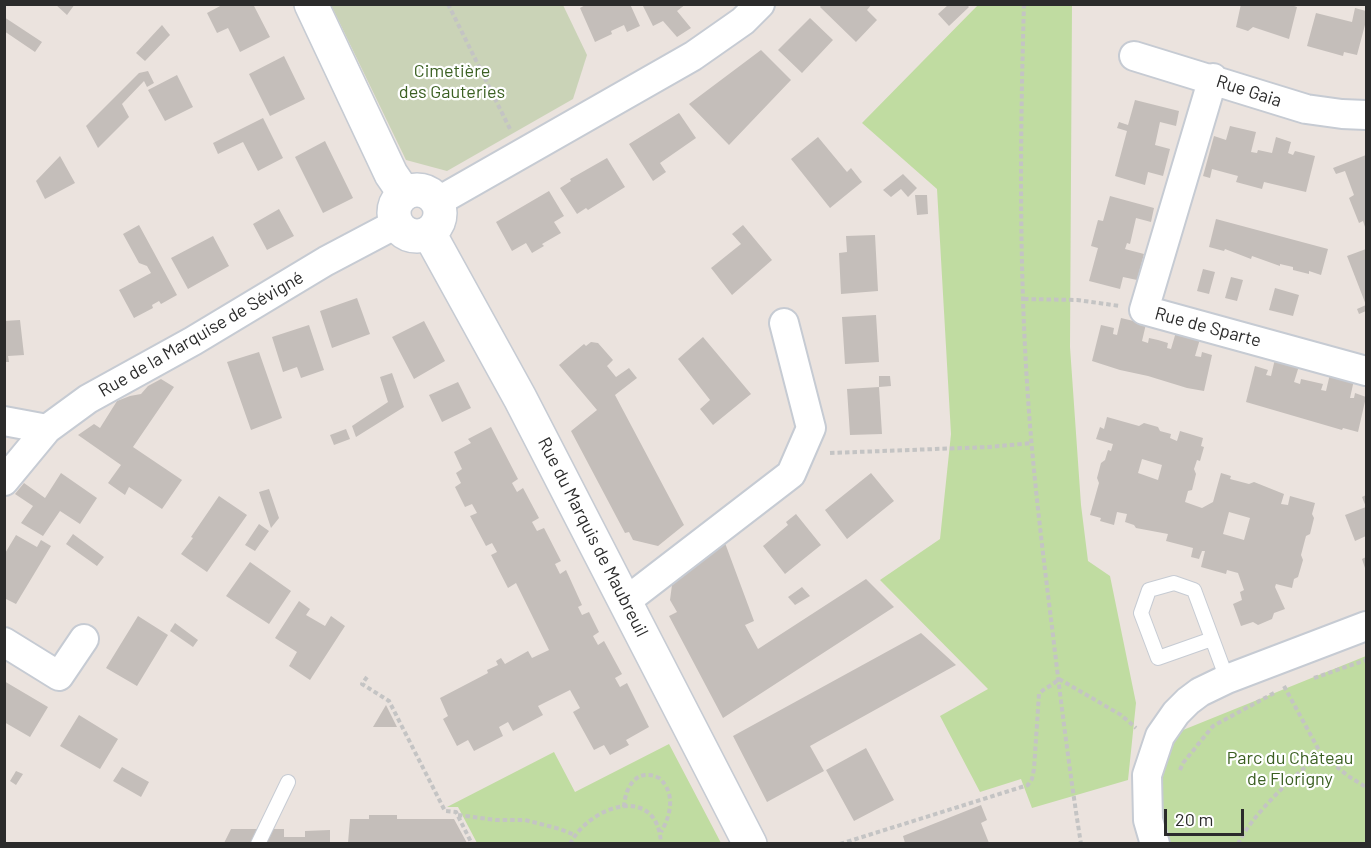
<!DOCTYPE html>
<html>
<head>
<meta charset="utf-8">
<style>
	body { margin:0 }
	#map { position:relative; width:1371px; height:848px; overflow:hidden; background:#ebe3de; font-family:Barlow,sans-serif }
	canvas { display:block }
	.frame { position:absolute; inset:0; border:6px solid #2b2b2b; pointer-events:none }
	.scale { position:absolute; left:1164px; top:809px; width:80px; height:27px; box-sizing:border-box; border:3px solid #2b2b2b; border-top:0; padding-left:8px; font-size:18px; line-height:21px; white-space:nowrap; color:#2b2b2b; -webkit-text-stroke:4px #fff; paint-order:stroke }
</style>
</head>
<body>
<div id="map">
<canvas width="1371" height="848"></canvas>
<div class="frame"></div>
<div class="scale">20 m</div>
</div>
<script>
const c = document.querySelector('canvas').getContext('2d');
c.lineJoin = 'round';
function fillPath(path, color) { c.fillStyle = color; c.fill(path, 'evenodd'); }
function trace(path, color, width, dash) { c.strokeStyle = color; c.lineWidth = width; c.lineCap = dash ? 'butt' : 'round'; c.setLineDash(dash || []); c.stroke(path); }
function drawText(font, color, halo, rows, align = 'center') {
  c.font = font + ' Barlow,sans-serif'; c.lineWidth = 4.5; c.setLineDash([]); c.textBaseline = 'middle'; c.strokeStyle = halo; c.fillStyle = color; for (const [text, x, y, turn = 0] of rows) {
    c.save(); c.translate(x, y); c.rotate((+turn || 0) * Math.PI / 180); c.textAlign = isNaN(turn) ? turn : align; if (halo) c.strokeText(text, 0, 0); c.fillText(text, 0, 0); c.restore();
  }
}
const green = new Path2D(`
	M978 5H1072L1070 347 1081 505 1088 561 1110 576 1136 703 1128 780 1032 808 1021 779 980 792 940 716 988 689 880 580 940 539 951 434 937 189 862 123Z
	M1366 656V843H1167L1157 793 1168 751 1183 730Z
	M669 744 721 843H477L458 807H447L554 752 575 792Z`);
const cemetery = new Path2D(`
	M331 5H563L587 55 573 99 447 171 406 160Z`);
const building = new Path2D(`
	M55 4H75L67 15Z
	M224 4H253L270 37 240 52 228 28 217 33 207 13Z
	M587 4H630L640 26 627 32 624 25 611 31 612 34 595 42 580 8Z
	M642 4H686L677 11 691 28 677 37 663 21 653 26Z
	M822 4H872L867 10 877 20 856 42 820 7Z
	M1241 4H1288L1297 7 1289 39 1253 27 1248 31 1236 27Z
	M948 5H967L969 7 949 26 938 14Z
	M1355 8 1366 11V21L1357 55 1344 52 1343 56 1307 46 1316 13 1352 22Z
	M4 17 42 42 35 52 4 31Z
	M810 18 833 40 802 73 778 50Z
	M162 25 170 35 145 61 136 53Z
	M761 50 791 80 729 145 689 104Z
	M284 56 305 99 270 116 249 74Z
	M148 71 154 83 147 87 144 81 122 104 129 117 98 148 86 126 139 73Z
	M177 75 193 107 165 121 148 90Z
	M1135 100 1179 111 1176 126 1160 122 1155 145 1170 149 1163 176 1148 172 1145 185 1115 176 1127 131 1117 128 1119 122 1128 125Z
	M679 113 696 138 660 163 666 172 653 181 629 144Z
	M263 118 283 158 258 171 243 142 218 154 213 143Z
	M1230 126 1256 132 1251 152 1257 153 1258 150 1272 153 1276 137 1291 142 1288 153 1293 155 1295 151 1315 156 1306 192 1264 182 1262 189 1236 182 1238 176 1212 169 1210 178 1203 176 1214 136 1226 140Z
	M818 137 847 172 851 168 862 182 830 208 791 159Z
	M325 141 353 198 323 213 295 157Z
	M1366 155V230L1363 221 1359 223 1349 198 1354 195 1345 171 1336 174 1333 168Z
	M60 156 75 183 45 199 36 181Z
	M607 158 625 187 588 210 586 208 577 214 560 188 571 181 570 179Z
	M903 174 917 188 908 197 901 189 891 197 883 190Z
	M549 191 564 216 554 222 561 233 542 244 544 246 532 253 526 243 512 251 496 222Z
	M915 195H927L928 214 917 215Z
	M1110 196 1154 208 1151 222 1136 218 1130 244 1127 243 1125 249 1144 254 1137 280 1123 277 1120 289 1089 281 1098 248 1091 246 1098 220 1103 221Z
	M279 209 294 236 267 250 253 224Z
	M1216 219 1328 249 1321 275 1309 271V274L1293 270V267L1280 264V266L1252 256 1251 259 1225 249 1224 251 1209 247Z
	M139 225 177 295 161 304 159 301 152 305 153 308 134 318 119 290 151 273 147 266 139 263 123 234Z
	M743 225 772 260 732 295 711 268 741 244 732 234Z
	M875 235 878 291 841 294 839 253 847 252 846 236Z
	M213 236 229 266 188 289 171 258Z
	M1366 249V311L1359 314 1357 309 1366 305 1347 256Z
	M1203 269 1215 272 1209 294 1197 291Z
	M1231 277 1243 280 1237 301 1225 298Z
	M1275 288 1299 295 1293 316 1269 310Z
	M357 298 370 334 332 348 320 311Z
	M876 315 879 362 845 364 842 317Z
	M1121 318 1146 324 1142 341 1148 343 1149 338 1158 340 1168 343 1167 348 1171 349 1176 332 1200 339 1195 356 1201 357 1202 352 1212 355 1204 391 1187 388 1148 376 1120 370 1092 361 1101 325 1114 328 1113 334 1117 335Z
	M20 320 24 355 8 356 9 362H4V321Z
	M424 321 445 361 414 379 392 337Z
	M309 325 324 370 301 378 297 367 283 372 272 337Z
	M703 337 751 394 713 425 700 409 710 400 678 359Z
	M591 342 598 343 613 360 607 366 616 377 629 368 637 378 615 395 684 525 658 546 633 540 629 532 625 533 571 431 597 410 559 365 584 344 586 346Z
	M259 352 282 418 251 430 227 362Z
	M1275 359 1299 366 1294 382 1300 384 1301 379 1323 384 1321 390 1326 391 1330 374 1354 380 1350 398H1354L1355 393 1366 397 1358 432 1343 428 1342 430 1246 402 1255 366 1268 370 1266 375 1271 376Z
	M392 373 404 407 356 437 352 426 388 402 380 377Z
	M879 376H890L891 386 879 387Z
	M161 379 174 387 133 447 182 480 162 509 129 487 125 495 108 483 121 465 78 435 94 424 100 428 117 401 130 396 141 394 148 386Z
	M458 382 471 408 442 422 429 395Z
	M879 387 882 434 850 435 847 389Z
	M1107 417 1139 426 1144 423 1158 427 1160 431 1171 434 1170 438 1177 441 1180 431 1203 438 1201 446 1204 447 1200 461 1197 460 1194 469 1196 474 1192 490 1188 491 1185 502 1202 508 1213 502 1221 473 1231 476 1230 479 1249 484 1254 482 1284 494 1281 504 1288 505 1290 496 1315 503 1312 514 1314 518 1310 534 1306 536 1301 555 1303 560 1298 577 1294 579 1292 588 1276 584 1275 587 1285 609 1274 613 1272 619 1258 625 1253 622 1241 626 1233 604 1242 600 1240 592 1244 590 1238 573 1227 570 1226 574 1201 567 1205 551H1202L1199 559 1191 557 1193 548 1166 541 1168 534 1136 528 1134 525 1125 522 1127 514 1117 512 1114 525 1100 521 1101 518 1090 515 1099 483 1097 478 1101 463 1105 460 1108 450 1111 451 1113 444 1096 439 1100 427 1104 429ZM1142 459 1162 465 1158 480 1138 473ZM1229 512 1250 518 1244 540 1223 534Z
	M491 427 518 479 512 483 517 492 523 488 539 518 532 522 537 531 544 528 561 561 555 564 560 574 566 570 582 605 578 607 582 615 589 612 599 632 593 636 598 645 604 641 622 674 615 678 620 687 627 683 649 727 626 740 629 745 610 755 604 745 594 750 573 712 580 708 570 690 538 706 543 715 513 731 508 722 499 727 503 736 474 751 468 740 457 746 443 719 448 716 440 698 488 673 487 670 498 665 496 661 501 658 505 664 528 651 532 658 549 650 516 583 508 588 491 555 497 552 492 543 486 546 470 516 477 513 472 504 465 507 455 487 461 483 456 473 462 469 454 452 471 443 468 439Z
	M346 429 350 439 334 445 330 435Z
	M61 473 97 498 80 524 60 511 43 536 21 523 33 506 15 494 24 483 45 498Z
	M871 473 894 501 847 539 825 510Z
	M269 489 279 518 271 528 259 492Z
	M1366 495V536L1355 541 1345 515 1366 507 1362 497Z
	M219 496 247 515 207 572 181 554 193 538 191 537Z
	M796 514 821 545 785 574 763 546 788 525 786 522Z
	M259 524 269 531 255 551 245 545Z
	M73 534 104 557 97 566 66 544Z
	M16 535 37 547 41 540 51 546 16 604 4 598V555Z
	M725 543 754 621 745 625 758 649 866 579 894 607 723 718 669 616 677 612 670 600 672 585Z
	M1366 557V571L1362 559Z
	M250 562 291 591 269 624 226 596Z
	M802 587 810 596 795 605 788 597Z
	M299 601 310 609 306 615 325 626 331 616 345 626 310 680 289 666 297 652 275 638Z
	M138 616 168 635 137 686 106 668Z
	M175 623 198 640 193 647 170 631Z
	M921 633 956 665 810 746 824 771 767 802 733 736Z
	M4 681 48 707 30 737 4 722Z
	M386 705 397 727H373Z
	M79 715 118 739 100 769 60 746Z
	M866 748 894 800 854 821 826 770Z
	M122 767 149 782 141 797 113 781Z
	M16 771 23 774 16 785 10 781Z
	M981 805 987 820 981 823 989 843H905L903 836Z
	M369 815H397V819H454L467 843H348L350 819H369Z
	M231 829H284V837H305V831L330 830V843H224Z`);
const path = new Path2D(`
	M448 4 510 129
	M1024 4C1020 135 1019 268 1028 398 1033 472 1042 546 1051 619 1060 694 1069 769 1081 844
	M1024 299 1077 300 1120 306
	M830 453 989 447 1032 443
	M367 677 362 684 389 701 445 811 456 812 472 844
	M1314 678 1366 660
	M1059 679 1121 715 1136 728
	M1284 686 1321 754 1348 776 1366 787
	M1180 770 1183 763 1213 726 1276 692
	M624 807C625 787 637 767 659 778 676 793 671 815 661 832
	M458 815 496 820H525L560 829 575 835
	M570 844C589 806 658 782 661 844
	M840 844 1028 785 1032 779 1034 769 1039 694C1045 687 1053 686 1058 679
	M1238 844C1252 814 1295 775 1321 754`);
const service = new Path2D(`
	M1212 639 1158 658 1141 613 1149 590 1174 583 1194 590 1227 679
	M258 844 288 782`);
const minor = new Path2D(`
	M1134 56 1306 109 1342 114 1366 115
	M1213 78 1144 310 1366 371
	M437 202 693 56 743 21 760 4
	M4 421 47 429
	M4 481 47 429 88 399 193 341 326 261 396 224
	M626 601 791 474 811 428 784 323
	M4 642 59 676 84 639
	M1155 844 1148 820 1147 775 1160 736 1176 713 1188 701 1200 692 1227 679 1366 626`);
const tertiary = new Path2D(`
	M311 4 391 174 404 193
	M394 213a23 23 0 1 1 46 0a23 23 0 1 1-46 0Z
	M429 233 520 398 750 844`);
const parkNames = [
	["Cimetière",452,71],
	["des Gauteries",452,92],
	["Parc du Château",1290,758],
	["de Florigny",1290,779]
];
const streetNames = [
	["Rue Gaia",1249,91,18],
	["Rue de Sparte",1208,327,15],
	["Rue de la Marquise de Sévigné",201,334,-30],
	["Rue du Marquis de Maubreuil",593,537,63]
];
fillPath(green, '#c0dca1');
fillPath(cemetery, '#cad3b7');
fillPath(building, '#c4beba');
trace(service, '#c6cbd3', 16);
trace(minor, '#c6cbd3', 32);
trace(tertiary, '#c6cbd3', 36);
trace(path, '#c4c4c4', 4, [4.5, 3]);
trace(service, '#fff', 14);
trace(minor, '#fff', 28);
trace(tertiary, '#fff', 33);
drawText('18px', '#3b6022', '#fff', parkNames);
drawText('18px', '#2b2b2b', '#fff', streetNames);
</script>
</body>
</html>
